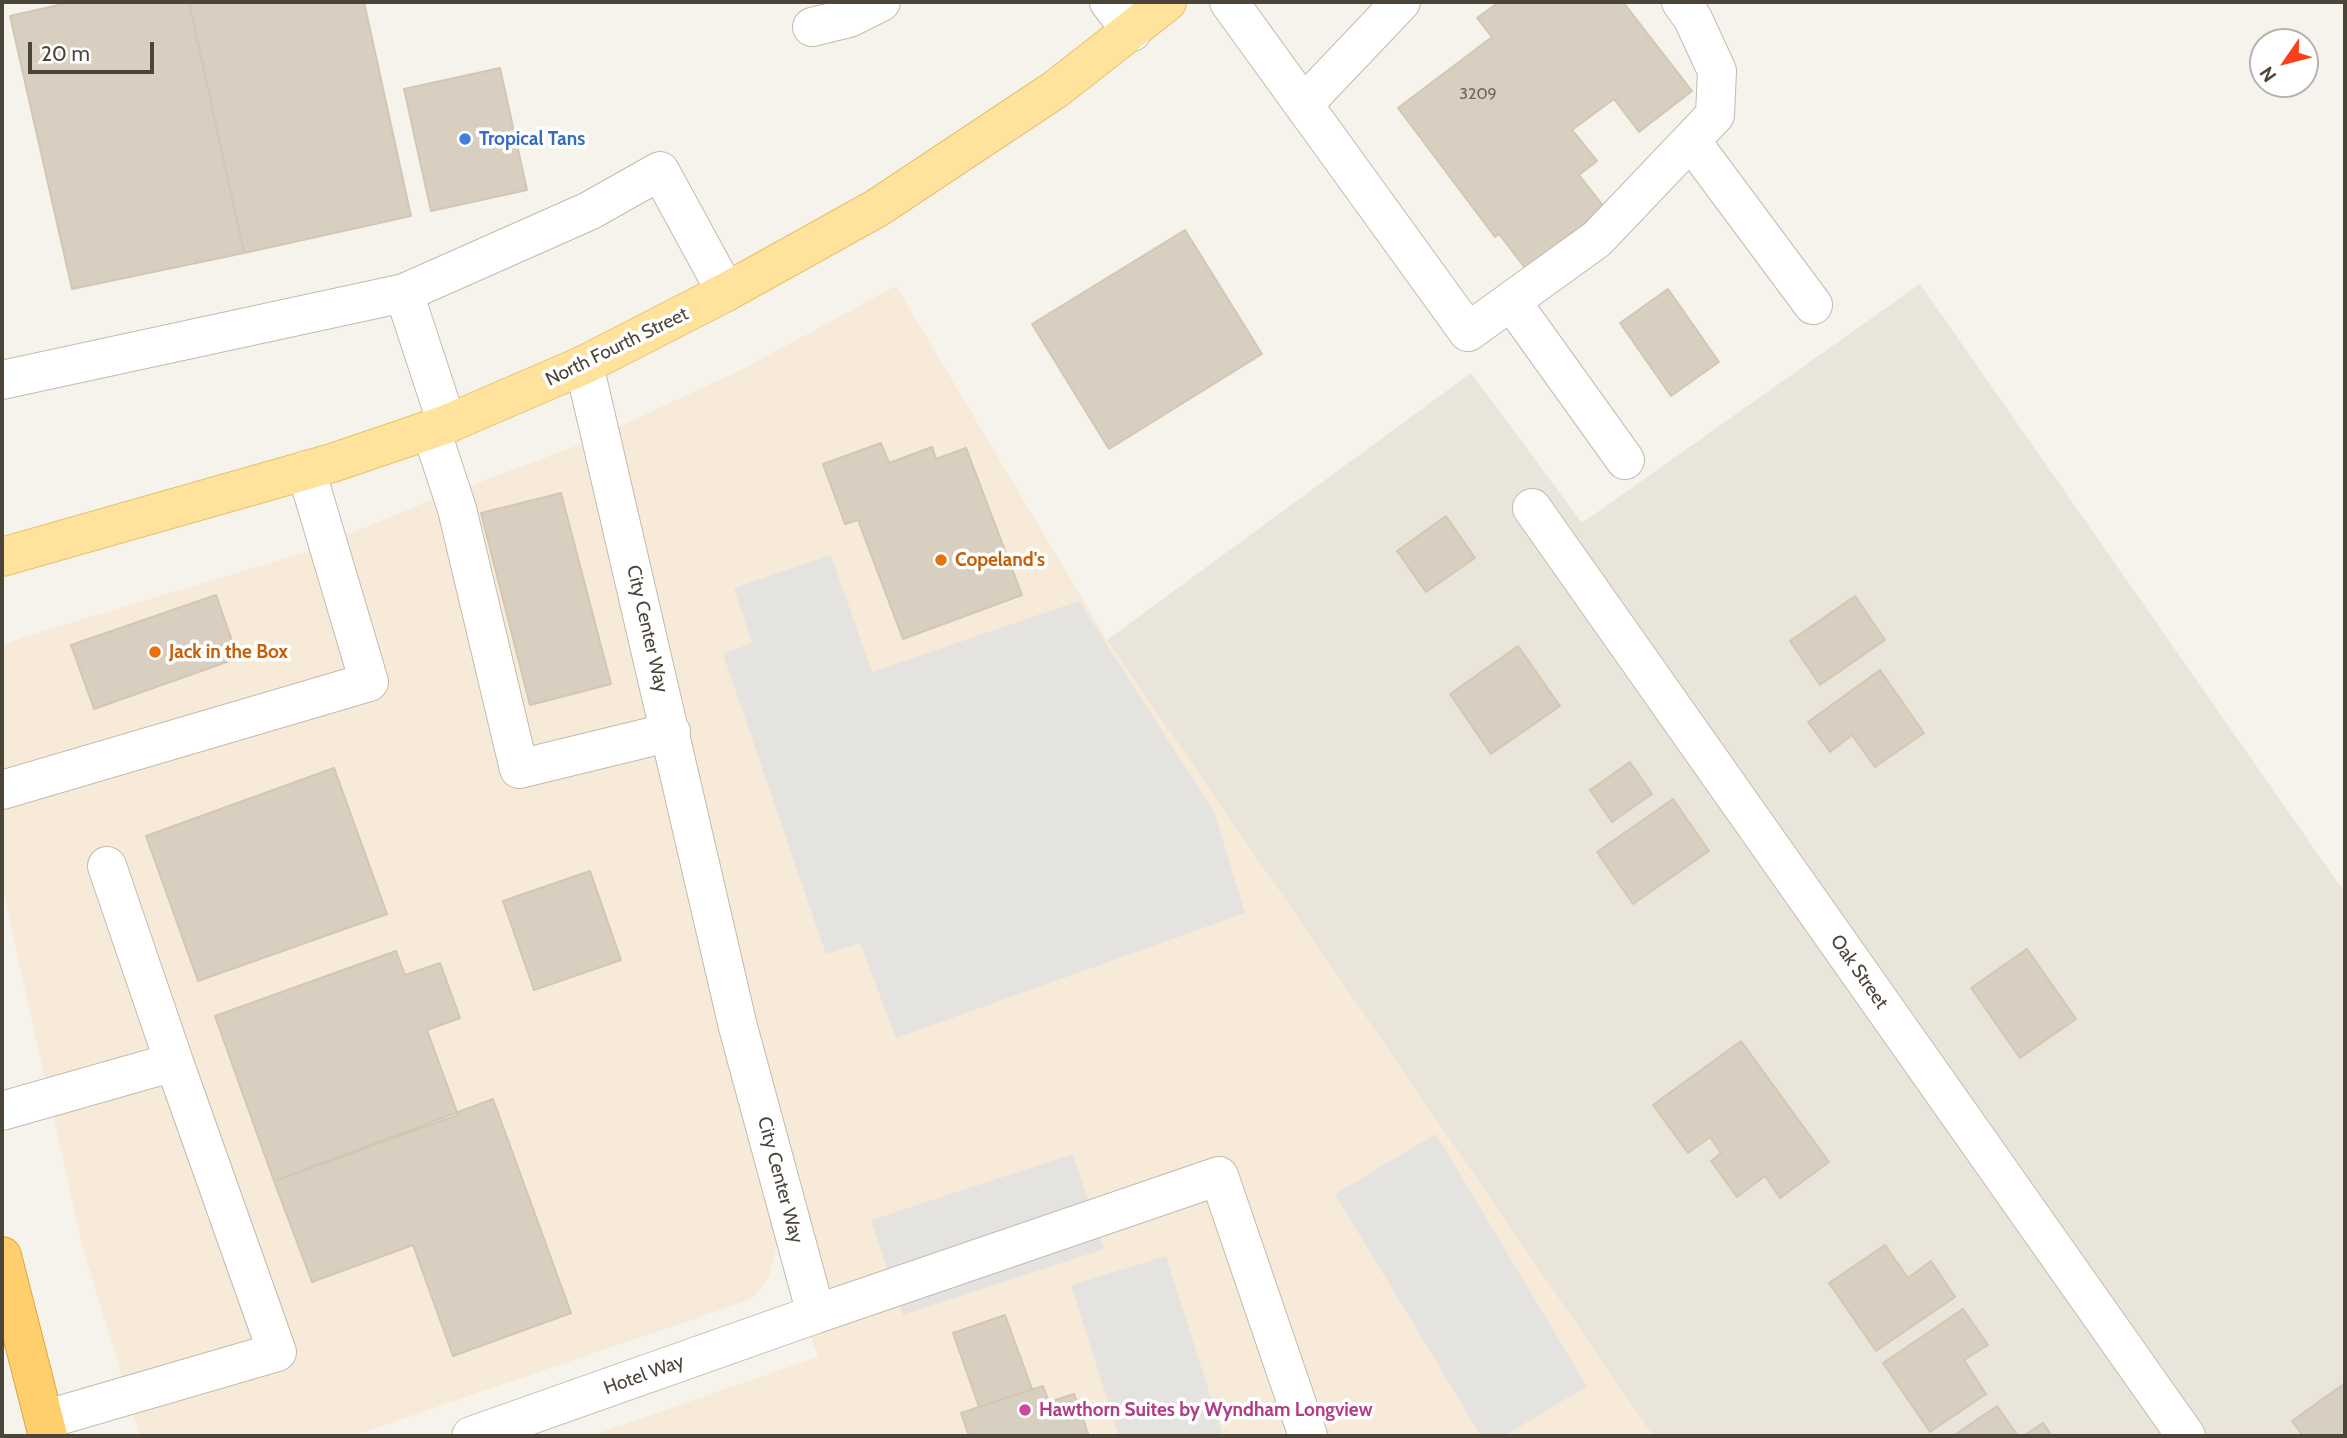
<!DOCTYPE html>
<html>
<head>
<meta charset="utf-8">
<style>
	body { margin:0 }
	#map { position:relative; width:2347px; height:1438px; overflow:hidden; background:#f6f3ec; font-family:Cabin,sans-serif }
	canvas { display:block }
	.frame { position:absolute; inset:0; border:4px solid #4b4439; pointer-events:none }
	.north { position:absolute; left:2249px; top:28px; width:70px; height:70px; box-sizing:border-box; background:#fff; border:2px solid #b7b4b0; border-radius:50%; rotate:235deg; font-size:19px; font-weight:700; line-height:28px; text-align:center; color:#4b4439 }
	.north::after { content:''; display:block; margin:auto; width:24px; height:32px; background:#fc3f1d; clip-path:polygon(50% 0,100% 100%,50% 72%,0 100%) }
	.scale { position:absolute; left:28px; top:42px; width:126px; height:32px; box-sizing:border-box; border:4px solid #4b4439; border-top:0; padding-left:9px; font-size:21px; line-height:24px; white-space:nowrap; color:#4b4439; -webkit-text-stroke:5px #fff; paint-order:stroke }
</style>
</head>
<body>
<div id="map">
<canvas width="2347" height="1438"></canvas>
<div class="frame"></div>
<div class="north">N</div>
<div class="scale">20 m</div>
</div>
<script>
const c = document.querySelector('canvas').getContext('2d');
c.lineJoin = 'round';
function fillPath(path, color) { c.fillStyle = color; c.fill(path, 'evenodd'); }
function trace(path, color, width, dash) { c.strokeStyle = color; c.lineWidth = width; c.lineCap = dash ? 'butt' : 'round'; c.setLineDash(dash || []); c.stroke(path); }
function drawText(font, color, halo, rows, align = 'center') {
  c.font = font + ' Cabin,sans-serif'; c.lineWidth = 7; c.setLineDash([]); c.textBaseline = 'middle'; c.strokeStyle = halo; c.fillStyle = color; for (const [text, x, y, turn = 0] of rows) {
    c.save(); c.translate(x, y); c.rotate((+turn || 0) * Math.PI / 180); c.textAlign = isNaN(turn) ? turn : align; if (halo) c.strokeText(text, 0, 0); c.fillText(text, 0, 0); c.restore();
  }
}
const residential = new Path2D(`
	M1920 284 2345 893V1436H1653L1107 640 1471 373 1582 523Z`);
const commercial = new Path2D(`
	M896 286 1107 640 1653 1436H590L818 1357 777 1246 769 1277 752 1299 352 1436H140L82 1245 2 886V647L20 638 303 553 424 503 584 443 741 370Z`);
const parking = new Path2D(`
	M831 555 872 672 1079 601 1214 812 1245 913 896 1038 860 943 826 954 723 654 752 643 734 588Z
	M1436 1134 1587 1386 1504 1436H1481L1335 1194Z
	M1073 1154 1104 1249 903 1315 871 1220Z
	M1166 1256 1223 1436H1119L1071 1285Z`);
const building = new Path2D(`
	M72 2H189L244 253 72 289 10 16Z
	M189 2H364L411 216 244 253Z
	M1499 2H1623L1692 91 1639 132 1614 99 1572 130 1597 161 1579 175 1605 208 1525 268 1499 234 1495 237 1398 108 1492 37 1477 18Z
	M500 68 527 190 431 211 404 89Z
	M1185 230 1262 354 1109 449 1032 324Z
	M1668 289 1719 362 1671 396 1620 323Z
	M881 443 889 463 932 447 936 459 966 448 1022 595 903 639 858 520 845 524 823 464Z
	M561 493 611 684 530 705 481 513Z
	M1446 516 1475 558 1426 592 1397 551Z
	M216 595 238 658 94 709 71 645Z
	M1855 596 1885 640 1820 685 1790 641Z
	M1518 646 1560 706 1491 754 1450 694Z
	M1880 670 1924 733 1875 767 1852 735 1830 752 1808 722Z
	M1630 762 1652 794 1612 822 1590 790Z
	M334 768 387 914 198 981 146 836Z
	M1673 799 1709 851 1633 904 1597 852Z
	M590 871 621 960 534 990 503 901Z
	M2027 949 2076 1019 2020 1058 1971 988Z
	M396 951 405 975 440 963 460 1018 427 1030 458 1115 274 1181 215 1016Z
	M1741 1041 1829 1162 1780 1198 1765 1176 1737 1197 1711 1161 1721 1153 1710 1137 1688 1153 1653 1105Z
	M493 1099 571 1313 453 1356 413 1245 312 1282 274 1181Z
	M1885 1245 1908 1278 1931 1261 1955 1297 1876 1351 1829 1283Z
	M1963 1309 1988 1345 1964 1360 1986 1394 1930 1432 1883 1363Z
	M1005 1315 1032 1389 979 1407 953 1333Z
	M2345 1383V1436H2303L2292 1421Z
	M1043 1386 1049 1402 1074 1394 1089 1436H969L961 1413Z
	M1997 1406 2018 1436H1953Z
	M2043 1423 2052 1436H2023Z`);
const minor = new Path2D(`
	M1109 2 1132 32
	M1229 2 1468 332 1597 239 1715 115 1717 71 1693 19 1681 2
	M812 27 849 18 881 2
	M1304 104 1401 2
	M1691 141 1813 305
	M404 293 447 424
	M1511 301 1625 460
	M584 365 738 1027 816 1314 1219 1176 1308 1436
	M2 380 404 293 589 211 660 171 726 292
	M431 430 457 509 519 769 671 732
	M1532 508 2186 1436
	M2 790 369 682 306 470
	M107 866 174 1062
	M2 1111 174 1062 277 1352 44 1420
	M471 1436 816 1314`);
const major = new Path2D(`
	M2 557 332 463 447 424 584 365 726 292 877 208 1056 89 1167 2`);
const highway = new Path2D(`
	M2 1256 48 1436`);
const markers = [
	[465,139,7,"#3f7fe0"],
	[941,560,7,"#e8710a"],
	[155,652,7,"#e8710a"],
	[1025,1410,7,"#d1479c"]
];
const numberNames = [
	["3209",1478,94]
];
const shopNames = [
	["Tropical Tans",479,139]
];
const streetNames = [
	["North Fourth Street",617,347,-26],
	["City Center Way",647,629,77],
	["Oak Street",1859,972,55],
	["City Center Way",780,1180,75],
	["Hotel Way",644,1375,-20]
];
const foodNames = [
	["Copeland's",955,560],
	["Jack in the Box",169,652]
];
const hotelNames = [
	["Hawthorn Suites by Wyndham Longview",1039,1410]
];
fillPath(residential, '#eae5da');
fillPath(commercial, '#f7ead8');
fillPath(parking, '#e5e3e0');
fillPath(building, '#d8cfc1');
trace(building, '#d3c7b4', 2);
trace(minor, '#c2bbae', 40);
trace(major, '#e6c16a', 40);
trace(highway, '#e0a43c', 40);
trace(minor, '#fff', 38);
trace(major, '#ffe39c', 38);
trace(highway, '#ffcf6e', 38);
for (const [x, y, r, color] of markers) { const dot = new Path2D(); dot.arc(x, y, r, 0, 2 * Math.PI); c.fillStyle = color; c.fill(dot); trace(dot, '#fff', 2.5); }
drawText('16px', '#6e675b', null, numberNames);
drawText('bold 19px', '#366cbe', '#fff', shopNames, 'left');
drawText('19px', '#4b4439', '#fff', streetNames);
drawText('bold 19px', '#c56008', '#fff', foodNames, 'left');
drawText('bold 19px', '#b23c85', '#fff', hotelNames, 'left');
</script>
</body>
</html>
